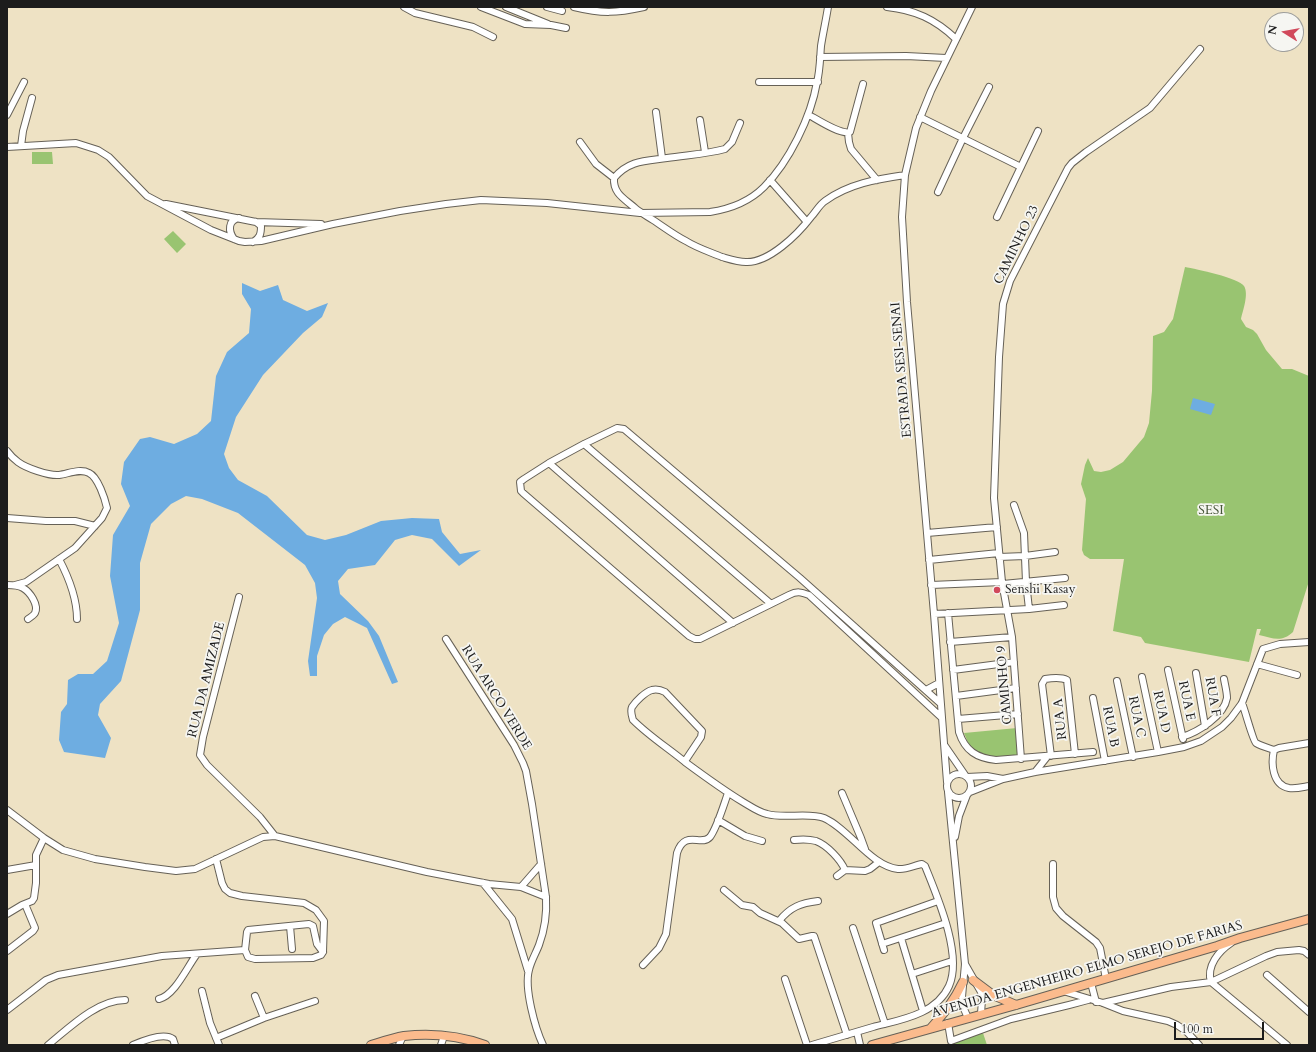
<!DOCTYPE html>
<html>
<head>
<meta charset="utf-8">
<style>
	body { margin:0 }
	#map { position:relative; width:1316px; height:1052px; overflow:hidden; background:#eee2c4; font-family:Cardo,serif }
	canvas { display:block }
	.frame { position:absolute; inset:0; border:8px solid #1c1c1c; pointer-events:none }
	.north { position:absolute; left:1264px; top:12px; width:40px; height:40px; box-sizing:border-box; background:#f6f6f2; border:1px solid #9f9f9c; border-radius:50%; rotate:281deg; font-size:11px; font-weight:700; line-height:16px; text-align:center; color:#1c1c1c }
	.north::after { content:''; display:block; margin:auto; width:14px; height:18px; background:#d1495b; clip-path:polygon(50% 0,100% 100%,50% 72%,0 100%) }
	.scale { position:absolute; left:1174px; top:1022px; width:90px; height:18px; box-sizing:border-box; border:2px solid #1c1c1c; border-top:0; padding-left:5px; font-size:12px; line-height:14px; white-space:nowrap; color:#1c1c1c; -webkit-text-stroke:3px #f6f6f2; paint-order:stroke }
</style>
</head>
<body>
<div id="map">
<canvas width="1316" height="1052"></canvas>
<div class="frame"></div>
<div class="north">N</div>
<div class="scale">100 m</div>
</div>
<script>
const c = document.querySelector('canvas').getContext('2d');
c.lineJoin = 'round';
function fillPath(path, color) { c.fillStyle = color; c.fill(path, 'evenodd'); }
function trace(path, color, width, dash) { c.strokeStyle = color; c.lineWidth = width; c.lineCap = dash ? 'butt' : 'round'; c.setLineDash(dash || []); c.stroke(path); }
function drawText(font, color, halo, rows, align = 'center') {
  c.font = font + ' Cardo,serif'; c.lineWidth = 3.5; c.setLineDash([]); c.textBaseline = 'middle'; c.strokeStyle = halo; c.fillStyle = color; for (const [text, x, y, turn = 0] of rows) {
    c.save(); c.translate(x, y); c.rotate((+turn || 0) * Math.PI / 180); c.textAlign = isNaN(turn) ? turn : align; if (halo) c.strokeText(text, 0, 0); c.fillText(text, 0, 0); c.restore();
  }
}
const green = new Path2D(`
	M32 152H52L53 164H32Z
	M173 231 186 244 177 253 164 239Z
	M1185 267C1196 269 1239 278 1244 286 1249 294 1243 310 1241 319L1246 327 1253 330 1257 334 1266 350 1282 369H1292L1309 376V581L1293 632C1281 643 1273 638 1259 635L1261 629H1257L1249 662 1145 643 1141 637 1113 631 1124 559H1090L1084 555 1082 550 1086 499 1081 484 1085 465 1088 458 1094 471 1101 472 1110 470 1123 462 1144 437 1149 423 1152 391 1153 336 1164 332 1173 319Z
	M1017 728 1019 757 997 760 981 756 969 745 964 733Z
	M983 1033 987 1045H955V1042Z`);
const water = new Path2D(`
	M242 283 260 291 278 285 283 300 307 311 328 303 322 317 303 333 263 375 236 417 224 454 229 468 238 480 267 496 307 535 325 540 346 535 381 521 412 518 439 519 442 532 460 554 481 550 459 566 432 539 412 535 395 540 375 565 348 569 338 581 340 594 368 621 379 636 398 682 392 684 367 628 345 617 333 624 324 635 317 656V676H310L308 661 317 598 315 583 305 565 238 513 202 499 186 496 171 504 151 524 140 563V610L121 681 100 704 98 715 111 738 105 758 64 752 59 740 61 712 67 704 68 680 78 674H93L107 661 119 623 110 576 113 535 130 506 121 484 124 462 140 439 150 437 174 444 197 434 211 421 216 376 227 352 249 333 251 309 242 294Z
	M1193 398 1215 404 1211 415 1190 409Z`);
const minor = new Path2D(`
	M404 7 415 13 473 27 493 37
	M481 7 525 24 551 25 566 28
	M506 7 548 24
	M547 7 562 11
	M574 7C603 14 616 13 644 7
	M887 7C915 10 935 19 956 39
	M820 57 906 56 946 58
	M759 82H818
	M656 112 662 158
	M7 115 24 82
	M809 115C818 120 841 135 850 132L863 84
	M920 117 1021 167
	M700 120 705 152
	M848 133 849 142 851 149 877 180
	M580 142 596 164 614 178C613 194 625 199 635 208 641 213 647 216 653 220 664 227 674 235 686 241 697 248 710 252 722 257 729 259 738 262 746 262 769 263 798 234 811 217 816 212 819 205 825 201 848 184 877 179 905 175
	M21 146 23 131 32 98
	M7 147 76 143 98 150 109 157 147 196 211 230 239 241 245 242 261 241 333 224 400 211 446 204 481 200 547 203 640 213 710 212C730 209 749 202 764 187 789 162 811 117 817 82 820 71 820 58 821 46 823 33 826 20 828 7
	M614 178C629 160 646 161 667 158 686 155 707 154 725 149L732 142 740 123
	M770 180 807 222
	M938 192 963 138 989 87
	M166 204 256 222 321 224
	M997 217 1038 131
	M234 239C228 231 228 220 239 218
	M253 242C260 238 261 234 261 226L256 222
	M584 444 770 603
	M7 451C10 455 14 459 18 462 26 468 49 476 59 475 68 474 80 468 89 473 98 477 105 499 107 508L102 518 75 548 26 582 15 585
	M549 463 733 623
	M1014 505 1024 533 1026 582 1029 609
	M7 518 46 521H75L95 526
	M927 533 997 527
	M999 557 1025 556 1055 552
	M59 559C69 578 77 598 77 619
	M929 560 999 553
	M1003 584 1065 578
	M7 585C12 585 18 585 23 588 30 592 39 605 35 613 34 615 31 617 28 619
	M931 585 1002 582
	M239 597 203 737 200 755 207 765 260 817 275 836
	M948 613 959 732C965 751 977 758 996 760L1093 752
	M934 614 1029 609 1064 605
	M446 639 514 745 523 763 526 771 532 804 546 897C547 914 545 929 539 945 536 953 531 961 529 970 524 988 535 1028 543 1045
	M950 642 1012 637
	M1257 664 1297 675
	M953 670 1014 662
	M1168 670 1183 739
	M1196 673 1205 726
	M1142 677 1158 752
	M1117 681 1133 757
	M926 690 939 683
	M956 696 1016 688
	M1093 698 1105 761
	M940 703 800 578 624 429 617 428 584 444 549 463 524 479 520 482 521 491 523 493 689 636 695 639H700L789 595C797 591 801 592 809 595L941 717
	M1242 703C1245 710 1253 741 1256 743 1261 746 1268 748 1274 750
	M958 719 1018 714
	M1182 737C1198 732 1224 716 1227 698 1227 692 1225 685 1224 679
	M945 746 965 775
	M1274 750C1271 763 1272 785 1289 788 1296 789 1303 787 1309 786
	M1274 750 1279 748 1309 743
	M1051 756 1042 684 1045 679C1052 678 1061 677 1067 680L1075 754
	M1021 759 1012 637 1002 582 994 498 999 357 1003 304 1010 281 1068 168 1072 163 1086 152 1150 108 1200 49
	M685 761 701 737 702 731 665 692C661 690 656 689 652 690 645 692 636 701 632 707 630 711 632 716 633 720 649 736 668 748 685 762 704 776 723 790 743 802 750 806 758 812 767 814 784 819 808 812 824 818 849 829 871 866 898 869 906 870 915 865 922 864L925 866C937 896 963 955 949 986 936 1015 899 1020 873 1027 853 1033 832 1039 812 1045
	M1035 772 1047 757
	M947 786a12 12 0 1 1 24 0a12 12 0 1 1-24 0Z
	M967 777 987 776 1003 779
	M947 782 934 614 907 302 902 217 905 175 916 128 931 91 972 7
	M948 792 965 964 962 997 964 1009 968 1018
	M970 792 1003 779 1035 772 1158 752 1184 747 1201 741 1222 727 1231 718 1242 703 1263 649 1280 644 1309 642
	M842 793 861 838 865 849
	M7 810 44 838 63 850 95 859 145 867 176 871 195 869 263 837 275 836 427 872 489 884 521 887 546 897
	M718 820 745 836 762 841
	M955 837 959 816 967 795
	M794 840C802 839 809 839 816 841 827 845 841 860 845 870
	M1053 864V897L1056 908 1063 916 1096 942 1100 948 1106 979
	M7 870 36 865
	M837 876 845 870 865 871 870 869 879 862
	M483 883 512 919 528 971
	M521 887 541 864
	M724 890 742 905 753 907 760 913 782 923 799 939 812 936H814L847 1035
	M7 914 22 905 32 901 34 898 36 883V855L44 838
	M779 921C790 907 801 903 818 901
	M290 926 292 949
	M853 928 885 1024
	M901 938 923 1011
	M882 944 946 923
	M245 950 247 932 248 930 309 924 313 926 317 944 323 952
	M884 950 876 923 938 901
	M7 951 33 931 35 928 25 904
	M965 964 981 992 982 999 981 1014
	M643 965 659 948 666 934 677 853C685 829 701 847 710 837 717 828 724 804 728 793
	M912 974 952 961
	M1267 975 1309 1012
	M785 979 807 1045
	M1211 982 1287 1045
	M1211 982C1206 966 1219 951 1231 943
	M1091 983 1096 1002
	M202 991 210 1023 219 1045
	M1063 991 1103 1003 1123 1011 1168 1021 1177 1025 1186 1031 1199 1045
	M255 996 264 1018
	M159 999C175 995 187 967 197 954
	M1103 1003 1171 987 1211 982 1266 956 1277 952 1299 950 1304 951 1309 955
	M7 1010 46 980 58 975 162 956 245 950 248 957 255 959 313 958 321 955 323 952 324 921 316 910 304 903 242 896 230 893 225 889 222 883 216 859
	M948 1023 951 1041 1011 1019 1069 1005 1088 1000
	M857 1032 860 1045
	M216 1038 264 1018 315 1001
	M48 1045C69 1028 97 1000 125 1000
	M133 1045C142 1041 164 1032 173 1039L175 1045
	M399 1045 403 1036
	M441 1045 444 1036`);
const major = new Path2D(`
	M973 980 993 995 1016 1005
	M931 1028C945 1012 954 1001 963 982
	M371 1045C381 1042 393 1038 404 1036 431 1033 460 1036 485 1045
	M872 1045 1016 1005 1217 946 1240 938 1309 919`);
const markers = [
	[997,590,4,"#d1495b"]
];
const streetNames = [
	["CAMINHO 23",1017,245,-64],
	["ESTRADA SESI-SENAI",902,370,-95],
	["RUA DA AMIZADE",207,680,-76],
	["CAMINHO 9",1005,685,-95],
	["RUA F",1212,697,80],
	["RUA ARCO VERDE",496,698,58],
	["RUA E",1186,701,78],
	["RUA D",1161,712,78],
	["RUA C",1136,717,78],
	["RUA A",1061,719,-96],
	["RUA B",1110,727,79],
	["AVENIDA ENGENHEIRO ELMO SEREJO DE FARIAS",1087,970,-16]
];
const parkNames = [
	["SESI",1211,511]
];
const poiNames = [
	["Senshi Kasay",1005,590]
];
fillPath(green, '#99c471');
fillPath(water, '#6eade1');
trace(minor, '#666157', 8);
trace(major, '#666157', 10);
trace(minor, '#fff', 6);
trace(major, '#fbbb8d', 8);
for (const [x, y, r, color] of markers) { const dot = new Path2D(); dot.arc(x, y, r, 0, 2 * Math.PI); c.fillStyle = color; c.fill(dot); trace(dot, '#f6f6f2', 1.5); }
drawText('13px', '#1c1c1c', '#f6f6f2', streetNames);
drawText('13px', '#48573a', '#f6f6f2', parkNames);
drawText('13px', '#1c1c1c', '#f6f6f2', poiNames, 'left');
</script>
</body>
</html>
